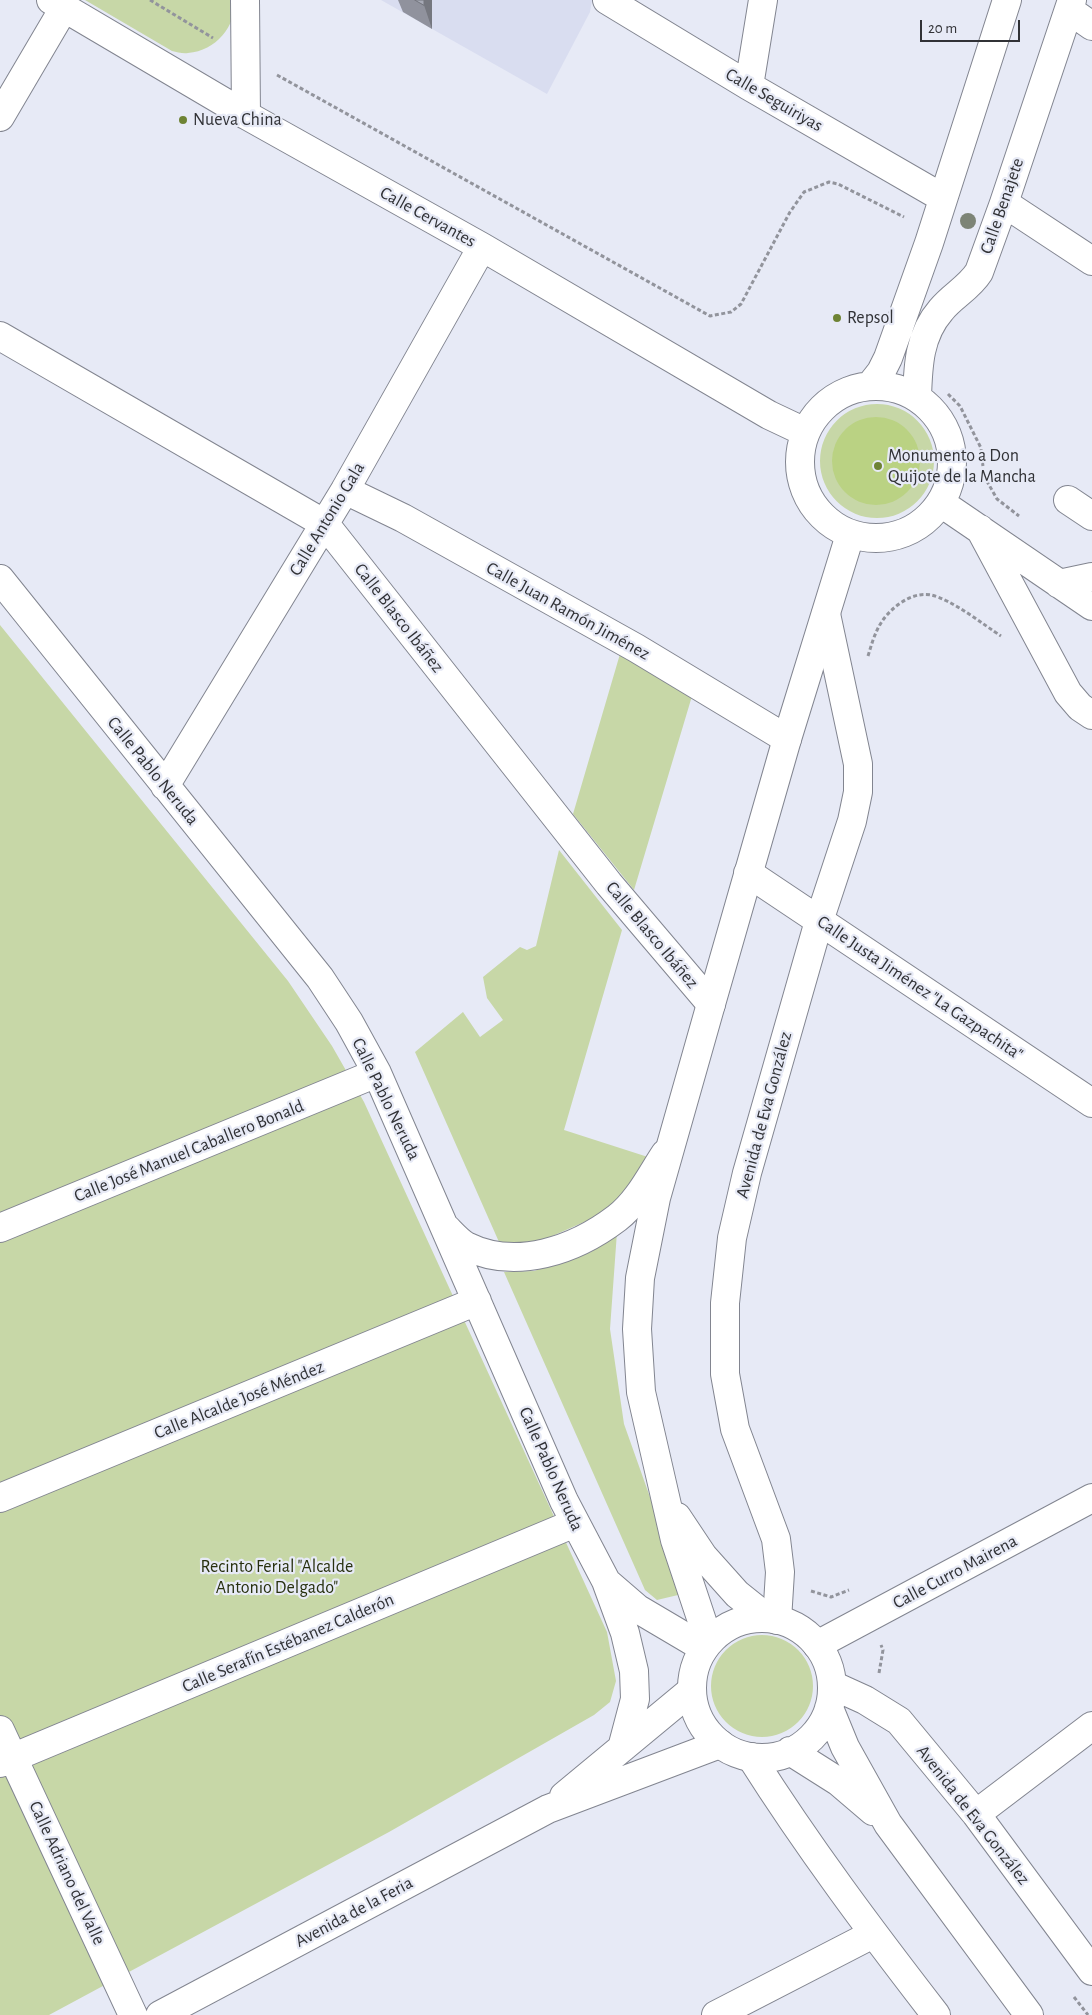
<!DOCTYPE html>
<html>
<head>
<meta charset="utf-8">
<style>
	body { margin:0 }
	#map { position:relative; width:1092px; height:2015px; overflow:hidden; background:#e7eaf6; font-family:"Alegreya Sans",sans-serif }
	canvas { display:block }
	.scale { position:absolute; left:920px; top:20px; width:100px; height:22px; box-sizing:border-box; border:2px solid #313236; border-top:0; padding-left:6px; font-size:15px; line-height:18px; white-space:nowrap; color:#313236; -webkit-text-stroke:4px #e7eaf6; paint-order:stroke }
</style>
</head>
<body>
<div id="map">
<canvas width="1092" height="2015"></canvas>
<div class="scale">20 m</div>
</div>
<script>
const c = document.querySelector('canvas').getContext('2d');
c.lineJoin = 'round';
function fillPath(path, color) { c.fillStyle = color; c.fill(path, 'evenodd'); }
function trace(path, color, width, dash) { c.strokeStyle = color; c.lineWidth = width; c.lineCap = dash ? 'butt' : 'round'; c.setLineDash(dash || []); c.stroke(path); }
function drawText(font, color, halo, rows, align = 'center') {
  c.font = font + ' "Alegreya Sans",sans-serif'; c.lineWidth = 4.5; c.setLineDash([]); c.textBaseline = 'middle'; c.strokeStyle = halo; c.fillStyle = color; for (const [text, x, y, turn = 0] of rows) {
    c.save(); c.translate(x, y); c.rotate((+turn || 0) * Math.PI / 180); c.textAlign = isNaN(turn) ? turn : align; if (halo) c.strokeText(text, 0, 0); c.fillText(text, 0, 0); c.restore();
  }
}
const built = new Path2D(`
	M381 0H592L590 12 547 94Z`);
const green = new Path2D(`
	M85 0H235C236 26 216 51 188 53 183 54 177 52 172 51Z
	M820 461a57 57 0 1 1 114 0a57 57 0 1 1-114 0Z
	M0 625 288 981 332 1046 364 1102 607 1632 616 1681 610 1702 594 1715 389 1832 49 2015H0Z
	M620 654 692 696 634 890 573 814Z
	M559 850 622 930 564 1130 651 1158 634 1184 612 1206 591 1219 525 1248 499 1242 415 1052 463 1012 480 1037 503 1020 487 998 483 977 520 947 527 950 536 946Z
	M617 1232 610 1329 624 1424 678 1576V1595L657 1600 645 1590 504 1272 534 1271 591 1252Z
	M711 1686a51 51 0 1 1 102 0a51 51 0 1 1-102 0Z`);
const water = new Path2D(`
	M832 461a44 44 0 1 1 88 0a44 44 0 1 1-88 0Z`);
const path = new Path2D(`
	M150 0 213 38
	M277 75 710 316 731 312 741 304 790 212 804 192 829 182 838 184 904 217
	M948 394 960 406 981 448 984 476 997 499 1019 516
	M868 656C875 633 879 619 899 604 909 597 919 593 931 595 951 599 984 625 1001 636
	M811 1591 831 1597 849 1590
	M879 1673 883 1650 881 1645
	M1074 1997 1088 2015`);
const minor = new Path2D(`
	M51 0 246 115 482 247 769 415 805 432
	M245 0 246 115
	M607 0 749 86 943 198
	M1069 10 1092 26
	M749 86 763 0
	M0 117 64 8
	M1004 203 1092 261
	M0 336 325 524 609 884 711 1004
	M800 462a76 76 0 1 1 152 0a76 76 0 1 1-152 0Z
	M870 386 881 372 888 358 929 243 1007 0
	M917 397C918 366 919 335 941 310 952 296 969 288 979 272L1004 203 1072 0
	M345 490 403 518 636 648 787 739
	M1068 500 1092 516
	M941 503 1092 606
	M980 529 1068 693 1080 707 1092 715
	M0 579 320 978 349 1022 377 1073 564 1501 606 1581 625 1633 634 1671 635 1699 622 1748
	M1059 584 1092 577
	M165 786 345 490 482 247
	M748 873 1092 1103
	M0 1228 377 1073
	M446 1228C452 1234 459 1242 466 1246 516 1271 575 1250 617 1218 638 1202 651 1175 665 1154
	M0 1498 477 1301
	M609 1584 638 1609 704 1648
	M777 1620 780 1572 776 1539 735 1429 725 1374V1303L732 1238 747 1173 819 921 852 821 858 792V764L826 614
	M817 1645 1092 1498
	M832 1685 865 1700 899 1721 976 1814 1092 1971
	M0 1730 133 2015
	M751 1757C808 1847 871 1931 936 2015
	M0 1763 575 1523
	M564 1796 692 1690
	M976 1814 1092 1726
	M160 2015 548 1809 720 1744
	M716 2015 873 1934`);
const major = new Path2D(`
	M677 1517 703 1556 737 1594 767 1618
	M692 1688a70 70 0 1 1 140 0a70 70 0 1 1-140 0Z
	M709 1642 675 1540 641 1392 637 1329 640 1278 656 1198 711 1004 787 739 850 535
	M829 1708 845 1747 888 1824 1029 2015
	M790 1751 839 1782 873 1811`);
const trees = [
	[968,221]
];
const wall = new Path2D(`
	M398 0H432V29L403 12Z`);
const shadedWall = new Path2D(`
	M424 0H432V29L424 5Z`);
const building = new Path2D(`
	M415 0H424V5Z`);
const markers = [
	[183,120,5,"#6e8334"],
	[837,318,5,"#6e8334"],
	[878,466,5,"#6e8334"]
];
const streetNames = [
	["Calle Seguiriyas",774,100,30],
	["Calle Benajete",1002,206,-71],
	["Calle Cervantes",428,217,29],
	["Calle Antonio Gala",327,519,-59],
	["Calle Juan Ramón Jiménez",568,611,29],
	["Calle Blasco Ibáñez",399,618,52],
	["Calle Pablo Neruda",153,771,51],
	["Calle Blasco Ibáñez",652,935,50],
	["Calle Justa Jiménez \"La Gazpachita\"",920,988,34],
	["Calle Pablo Neruda",386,1099,64],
	["Avenida de Eva González",764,1115,-75],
	["Calle José Manuel Caballero Bonald",189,1151,-22],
	["Calle Alcalde José Méndez",239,1400,-22],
	["Calle Pablo Neruda",551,1469,66],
	["Calle Curro Mairena",955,1572,-28],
	["Calle Serafín Estébanez Calderón",288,1643,-23],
	["Avenida de Eva González",973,1815,52],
	["Calle Adriano del Valle",67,1873,65],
	["Avenida de la Feria",354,1912,-28]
];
const poiNames = [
	["Nueva China",193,120],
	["Repsol",847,318],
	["Monumento a Don",888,456],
	["Quijote de la Mancha",888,477]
];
const parkNames = [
	["Recinto Ferial \"Alcalde",277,1567],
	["Antonio Delgado\"",277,1588]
];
fillPath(built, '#d9ddf0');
fillPath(green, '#c7d7a7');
fillPath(water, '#bad283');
trace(minor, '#828590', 30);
trace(major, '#828590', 30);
trace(path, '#92949c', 3, [4, 2.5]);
trace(minor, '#fff', 28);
trace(major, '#fff', 28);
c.fillStyle = '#7d8476';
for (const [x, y] of trees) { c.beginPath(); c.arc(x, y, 8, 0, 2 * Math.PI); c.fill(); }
fillPath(wall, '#90929d');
fillPath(shadedWall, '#75777f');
fillPath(building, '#a7aab6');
trace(building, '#75777f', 1);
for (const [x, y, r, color] of markers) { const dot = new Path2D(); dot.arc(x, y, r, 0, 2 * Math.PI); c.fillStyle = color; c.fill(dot); trace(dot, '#e7eaf6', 2); }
drawText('18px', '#313236', '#e7eaf6', streetNames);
drawText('18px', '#313236', '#e7eaf6', poiNames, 'left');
drawText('18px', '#27300e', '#e7eaf6', parkNames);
</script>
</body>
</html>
